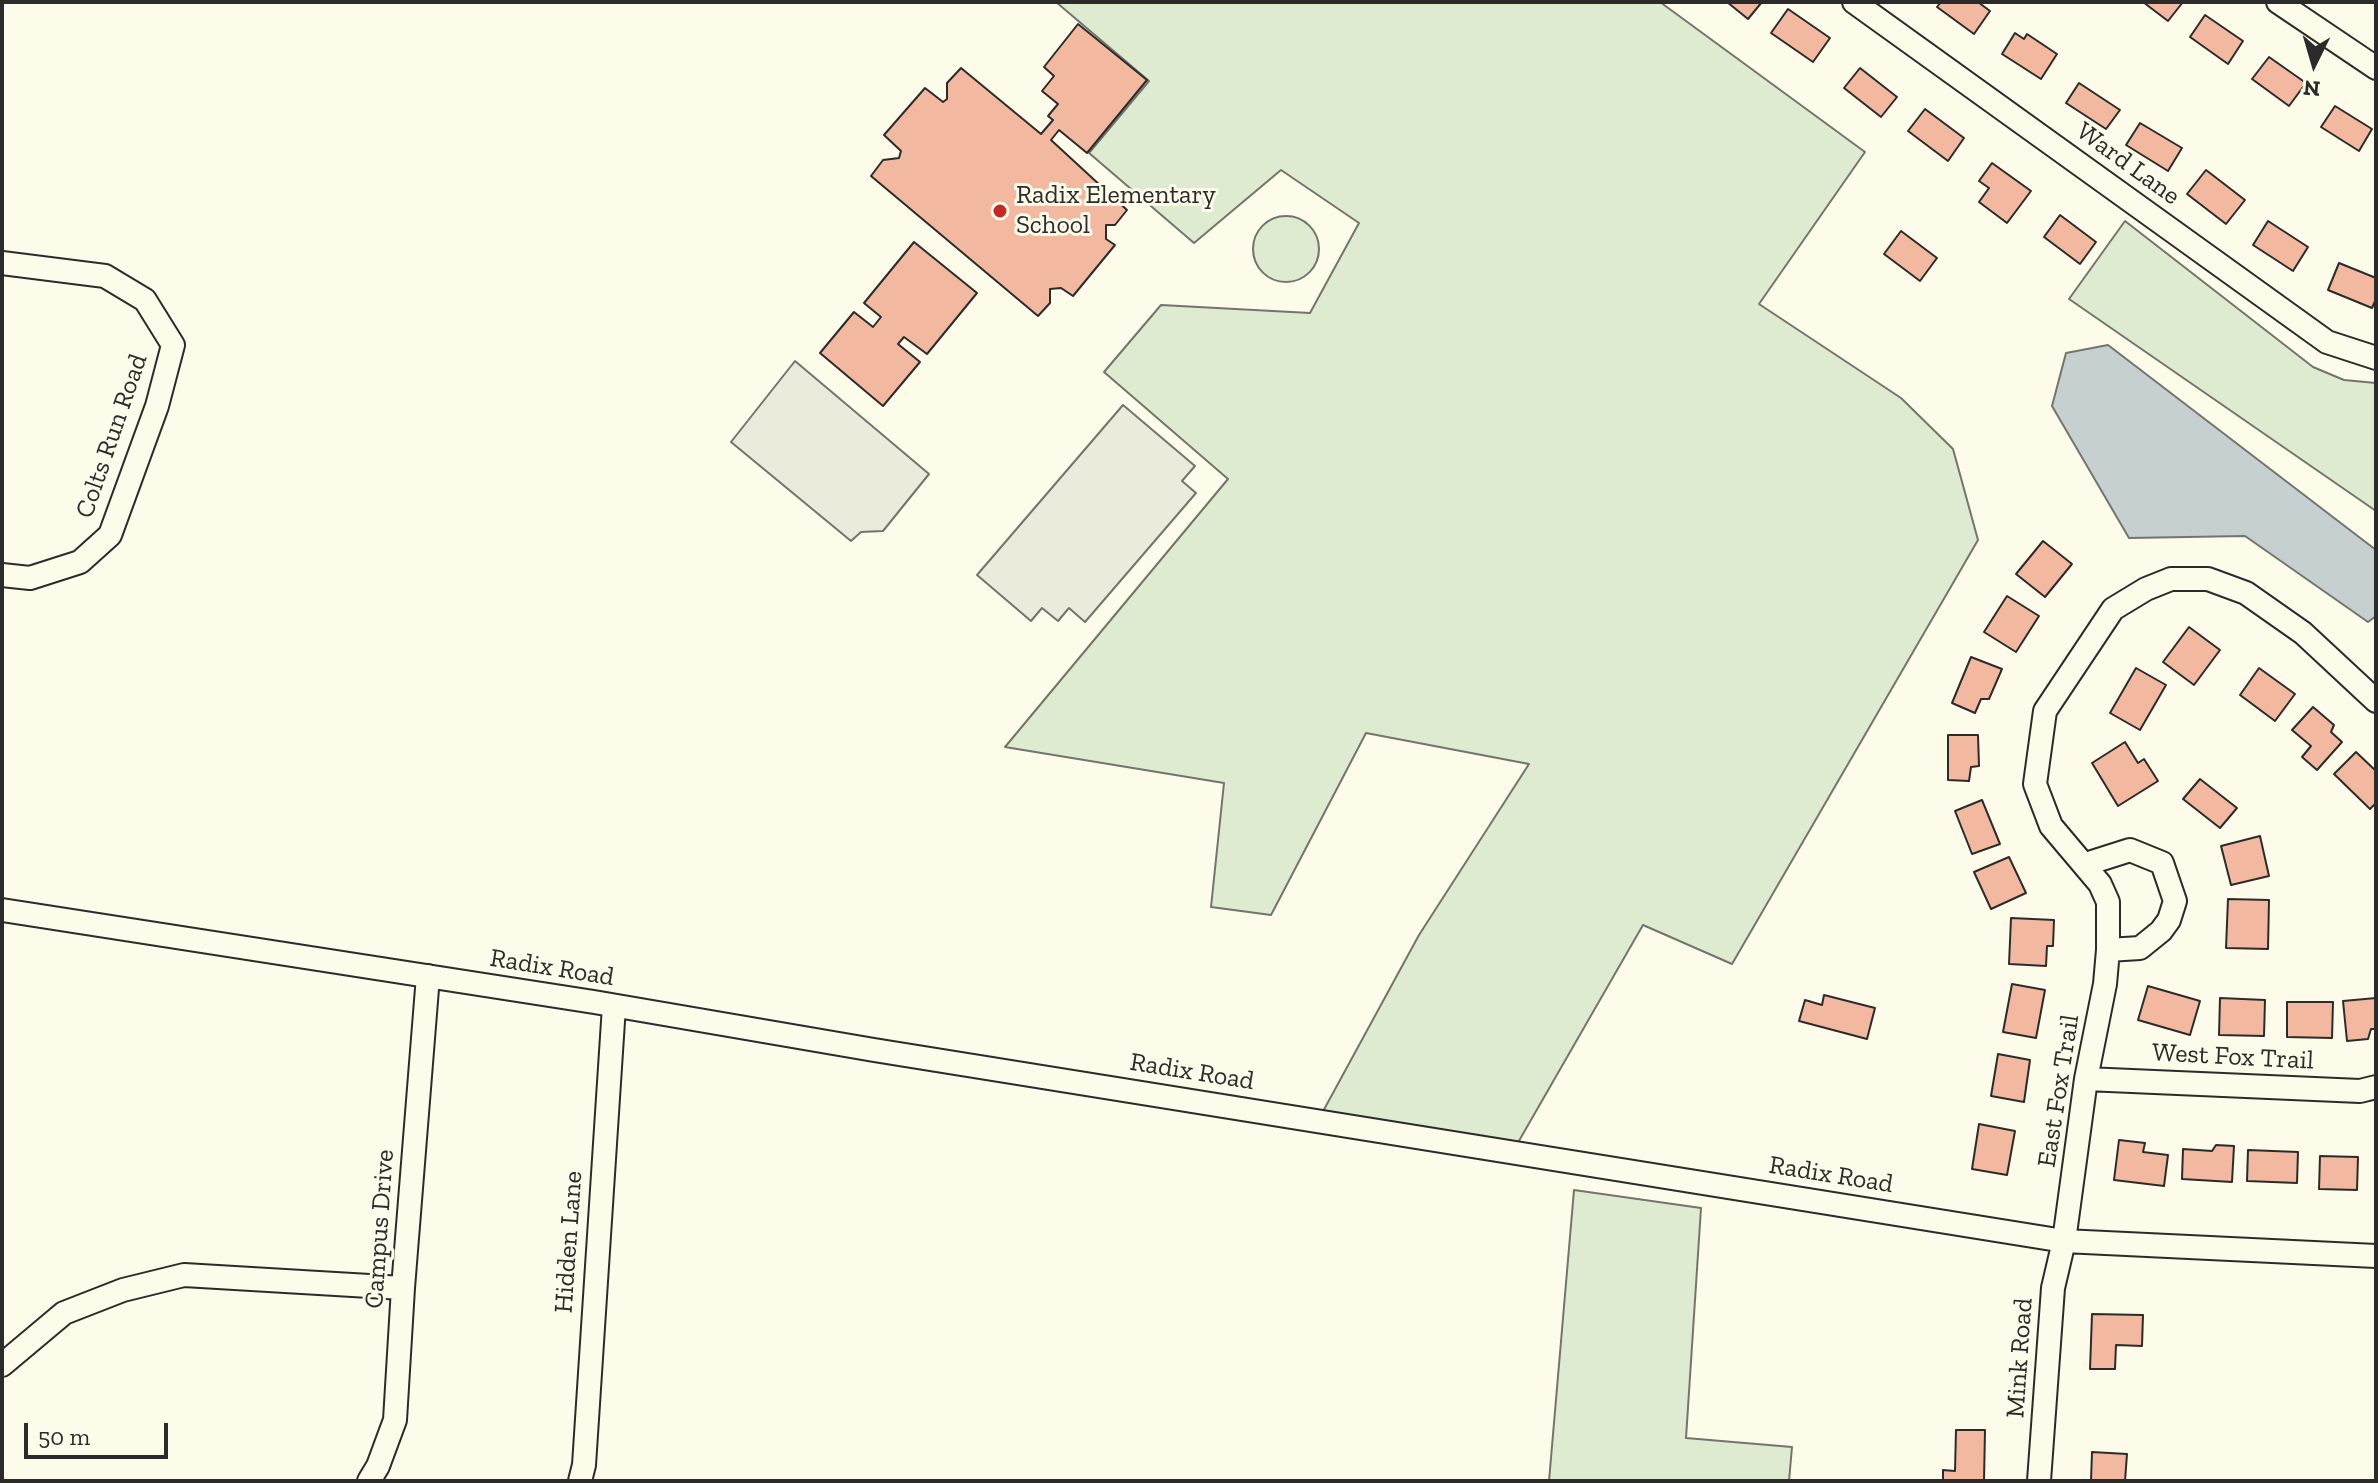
<!DOCTYPE html>
<html>
<head>
<meta charset="utf-8">
<style>
	body { margin:0 }
	#map { position:relative; width:2378px; height:1483px; overflow:hidden; background:#fdfbea; font-family:"Zilla Slab",serif }
	canvas { display:block }
	.frame { position:absolute; inset:0; border:4px solid #2b2b2b; pointer-events:none }
	.north { position:absolute; left:2274px; top:24px; width:80px; height:80px; -webkit-text-stroke:6px #fdfbea; paint-order:stroke; rotate:185deg; font-size:22px; font-weight:700; line-height:32px; text-align:center; color:#2b2b2b }
	.north::after { content:''; display:block; margin:auto; width:28px; height:36px; background:#2b2b2b; clip-path:polygon(50% 0,100% 100%,50% 72%,0 100%) }
	.scale { position:absolute; left:24px; top:1423px; width:144px; height:36px; box-sizing:border-box; border:4px solid #2b2b2b; border-top:0; padding-left:10px; font-size:24px; line-height:28px; white-space:nowrap; color:#2b2b2b; -webkit-text-stroke:6px #fdfbea; paint-order:stroke }
</style>
</head>
<body>
<div id="map">
<canvas width="2378" height="1483"></canvas>
<div class="frame"></div>
<div class="north">N</div>
<div class="scale">50 m</div>
</div>
<script>
const c = document.querySelector('canvas').getContext('2d');
c.lineJoin = 'round';
function fillPath(path, color) { c.fillStyle = color; c.fill(path, 'evenodd'); }
function trace(path, color, width, dash) { c.strokeStyle = color; c.lineWidth = width; c.lineCap = dash ? 'butt' : 'round'; c.setLineDash(dash || []); c.stroke(path); }
function drawText(font, color, halo, rows, align = 'center') {
  c.font = font + ' "Zilla Slab",serif'; c.lineWidth = 6; c.setLineDash([]); c.textBaseline = 'middle'; c.strokeStyle = halo; c.fillStyle = color; for (const [text, x, y, turn = 0] of rows) {
    c.save(); c.translate(x, y); c.rotate((+turn || 0) * Math.PI / 180); c.textAlign = isNaN(turn) ? turn : align; if (halo) c.strokeText(text, 0, 0); c.fillText(text, 0, 0); c.restore();
  }
}
const green = new Path2D(`
	M1056 2H1660L1865 152 1759 304 1901 398 1953 449 1978 540 1732 964 1643 925 1516 1146 1321 1115 1419 935 1529 764 1366 733 1271 915 1211 907 1224 783 1005 747 1228 479 1104 372 1161 305 1310 313 1359 223 1281 170 1194 243 1089 153 1149 81Z
	M1253 249a33 33 0 1 1 66 0a33 33 0 1 1-66 0Z
	M2125 221 2313 367 2344 380 2376 383V511L2069 299Z
	M1574 1190 1701 1208 1686 1438 1792 1447 1789 1481H1549Z`);
const parking = new Path2D(`
	M795 361 929 474 883 531 861 532 851 541 731 442Z
	M1123 405 1195 466 1182 481 1196 493 1085 622 1069 608 1058 621 1042 608 1031 621 977 575Z`);
const water = new Path2D(`
	M2108 345 2376 550V616L2368 622 2245 536 2129 538 2052 406 2066 353Z`);
const building = new Path2D(`
	M1727 2H1762L1748 19Z
	M1941 2H1978L1990 11 1974 34 1937 7Z
	M2143 2H2183L2168 21Z
	M1788 9 1830 38 1813 62 1771 33Z
	M2205 15 2243 41 2228 64 2190 37Z
	M1078 24 1147 80 1087 153 1059 130 1051 140 1127 210 1115 225H1106V239L1115 245 1073 296 1061 288 1050 289V303L1038 316 871 176 883 160 899 158 901 151 884 135 925 88 943 102 947 99V83L961 68 1041 134 1053 120 1048 116 1058 104 1042 91 1054 76 1044 67Z
	M2015 33 2024 39 2027 34 2057 54 2041 79 2002 54Z
	M2269 57 2306 83 2289 106 2252 79Z
	M1860 68 1897 97 1881 117 1844 88Z
	M2079 83 2120 110 2106 129 2066 103Z
	M2335 106 2372 129 2359 151 2321 127Z
	M1925 109 1964 138 1948 161 1908 131Z
	M2140 123 2182 148 2168 171 2126 145Z
	M1992 163 2031 191 2007 223 1979 202 1989 188 1979 181Z
	M2206 170 2245 200 2226 224 2187 194Z
	M2060 215 2096 242 2080 264 2044 237Z
	M2268 221 2308 247 2293 271 2253 245Z
	M1901 231 1937 258 1920 281 1884 254Z
	M914 242 977 293 927 354 904 337 898 344 920 362 883 406 820 353 854 312 873 327 881 317 864 303Z
	M2339 263 2376 278V299L2372 308 2328 290Z
	M2043 541 2072 564 2045 597 2016 574Z
	M2007 596 2039 616 2016 652 1984 632Z
	M2189 627 2220 650 2194 685 2163 662Z
	M1971 657 2002 669 1989 699H1981L1975 713 1952 703Z
	M2136 668 2166 685 2140 730 2110 713Z
	M2259 668 2295 694 2275 721 2240 695Z
	M2313 707 2334 725 2331 732 2342 742 2317 770 2302 757 2311 746 2292 730Z
	M1948 735H1978L1979 766 1971 767 1969 781 1948 780Z
	M2125 742 2138 763 2144 759 2158 781 2118 806 2092 763Z
	M2356 752 2376 771V803L2370 809 2334 774Z
	M2200 779 2237 808 2220 828 2183 799Z
	M1982 800 2000 844 1972 854 1955 811Z
	M2260 836 2269 876 2231 885 2221 846Z
	M2009 857 2026 893 1991 909 1974 872Z
	M2228 899 2269 900 2268 949 2226 948Z
	M2011 918 2054 920 2053 946H2047L2046 966 2009 964Z
	M2012 984 2045 990 2036 1038 2003 1032Z
	M2148 986 2200 1001 2190 1035 2138 1020Z
	M1824 995 1875 1008 1867 1039 1799 1021 1805 1000 1822 1005Z
	M2220 998 2265 1000 2264 1036 2219 1035Z
	M2376 998V1029H2371L2368 1039 2347 1041 2343 1001Z
	M2287 1002H2333L2332 1038 2287 1037Z
	M1998 1054 2030 1060 2024 1102 1991 1096Z
	M1979 1124 2015 1131 2007 1175 1972 1169Z
	M2119 1140 2145 1143 2143 1152 2168 1155 2164 1186 2114 1180Z
	M2216 1145 2234 1146 2232 1182 2182 1179 2183 1149 2212 1151Z
	M2248 1150 2298 1152 2297 1183 2247 1181Z
	M2320 1156 2358 1157 2357 1190 2319 1189Z
	M2092 1314 2143 1315 2142 1346 2116 1345 2115 1369H2090Z
	M1956 1430H1985L1984 1481H1943V1470L1955 1471Z
	M2092 1452 2127 1454 2125 1481H2091Z`);
const minor = new Path2D(`
	M1854 2 2327 342 2376 358
	M2278 2 2376 68
	M2 263 105 276 145 300 173 345 157 406 110 535 80 562 30 578 2 575
	M2086 864 2130 850 2162 863 2175 901 2169 920 2161 931 2140 948 2108 950
	M2 910 594 1002 874 1050 2064 1241 2376 1256
	M2086 1079 2360 1091 2376 1087
	M2 1365 64 1313 123 1290 184 1275 403 1288
	M369 1481 378 1466 395 1420 403 1288 428 976
	M580 1481 584 1465 614 1006
	M2039 1481 2053 1288 2064 1241 2086 1079 2105 984 2108 950V902L2100 884 2051 826 2035 784 2045 711 2113 609 2146 589 2171 579H2208L2246 593 2303 633 2376 701`);
const markers = [
	[1000,211,8,"#c62828"]
];
const streetNames = [
	["Ward Lane",2128,164,36],
	["Colts Run Road",112,436,-71],
	["Radix Road",552,968,9],
	["West Fox Trail",2233,1057,3],
	["Radix Road",1192,1072,9],
	["East Fox Trail",2059,1091,-81],
	["Radix Road",1831,1175,9],
	["Campus Drive",380,1229,-86],
	["Hidden Lane",569,1242,-86],
	["Mink Road",2020,1358,-86]
];
const poiNames = [
	["Radix Elementary",1016,196],
	["School",1016,226]
];
fillPath(green, '#deebd1');
trace(green, '#74746e', 2);
fillPath(parking, '#eceadb');
trace(parking, '#74746e', 2);
fillPath(water, '#c7d0d0');
trace(water, '#74746e', 2);
fillPath(building, '#f2b8a0');
trace(building, '#2b2b2b', 2);
trace(minor, '#2b2b2b', 26);
trace(minor, '#fdfbea', 22);
for (const [x, y, r, color] of markers) { const dot = new Path2D(); dot.arc(x, y, r, 0, 2 * Math.PI); c.fillStyle = color; c.fill(dot); trace(dot, '#fdfbea', 3); }
drawText('26px', '#2b2b2b', '#fdfbea', streetNames);
drawText('26px', '#2b2b2b', '#fdfbea', poiNames, 'left');
</script>
</body>
</html>
